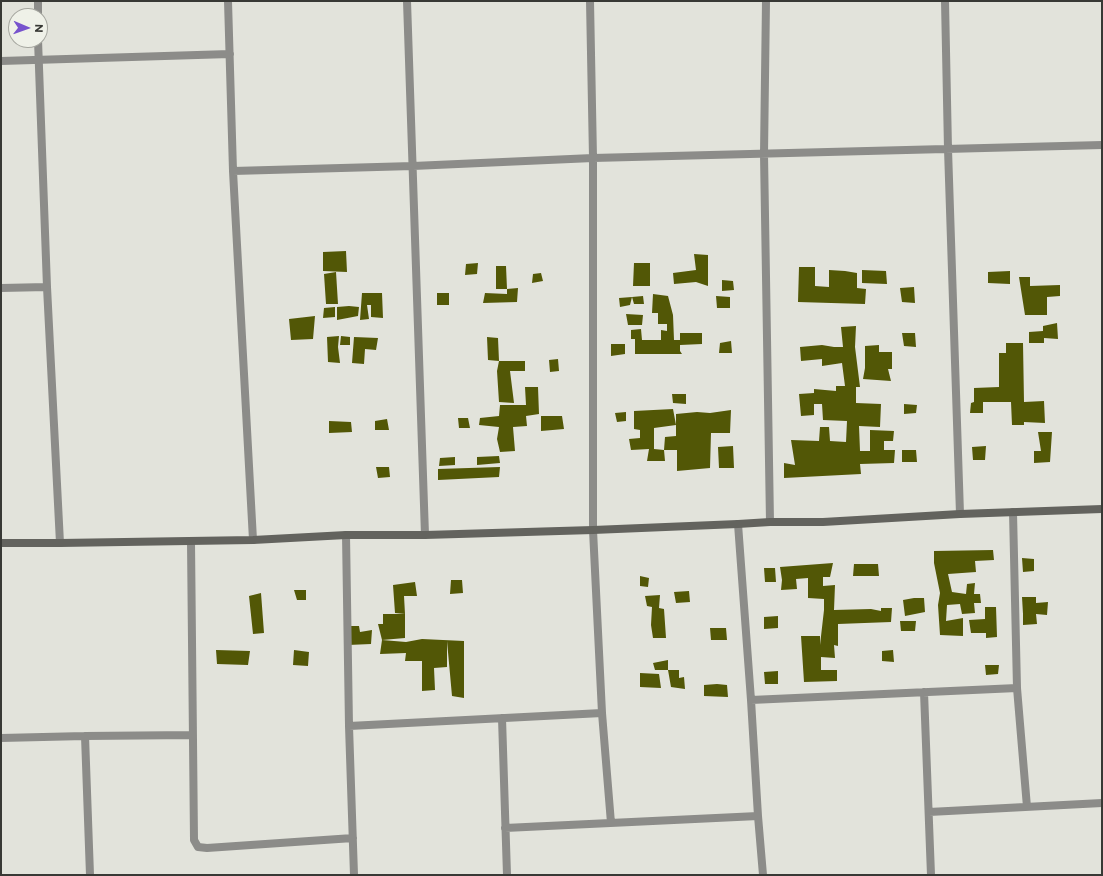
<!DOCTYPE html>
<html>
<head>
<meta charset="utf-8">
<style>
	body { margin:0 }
	#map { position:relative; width:1103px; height:876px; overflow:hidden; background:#e2e3db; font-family:Montserrat,sans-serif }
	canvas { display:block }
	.frame { position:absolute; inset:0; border:2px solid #383935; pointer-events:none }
	.north { position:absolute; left:8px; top:8px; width:40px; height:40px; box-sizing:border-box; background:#eff1e8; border:1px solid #a6a7a0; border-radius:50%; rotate:92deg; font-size:11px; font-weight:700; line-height:16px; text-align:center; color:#383935 }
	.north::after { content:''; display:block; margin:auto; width:14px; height:18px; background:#7753cd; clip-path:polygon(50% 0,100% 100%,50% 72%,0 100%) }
</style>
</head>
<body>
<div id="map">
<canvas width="1103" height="876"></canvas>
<div class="frame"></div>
<div class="north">N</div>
</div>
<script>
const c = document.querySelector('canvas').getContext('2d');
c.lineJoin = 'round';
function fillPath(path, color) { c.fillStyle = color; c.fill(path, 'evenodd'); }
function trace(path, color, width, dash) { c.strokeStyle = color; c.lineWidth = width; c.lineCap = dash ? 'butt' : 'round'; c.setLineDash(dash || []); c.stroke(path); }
const building = new Path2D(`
	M346 251 347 272 323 271V252Z
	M694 254 708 255V286L696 282 674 284 673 273 696 270Z
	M478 263 477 274 465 275 466 264Z
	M634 263H650V286H633Z
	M496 266H506L507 289H496Z
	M799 267H815V286L829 287V270L845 271 857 273V288L866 289 865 304 798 302Z
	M862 270 886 271 887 284 862 283Z
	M1010 271V284L988 283V272Z
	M336 272 338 304H326L324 274Z
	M541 273 543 281 532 283 533 274Z
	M1019 277H1030V286L1060 285V296L1047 297V315H1025Z
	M722 280 733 281 734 290 722 291Z
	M914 287 915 303 902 302 900 288Z
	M518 288 517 302 483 303 485 293 507 294V289Z
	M362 293H382L383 318 371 317V305H367L369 319 360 320Z
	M437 293H449V305H437Z
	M653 294 668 296 673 315 674 340H680V333H702V344L680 345V351L682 354H635V339H631V330L641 329 642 340H661V330L667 331V324H658V313H652Z
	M643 296 644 304H634L632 297Z
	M716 296 730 297V308H717Z
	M632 297 630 305 620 307 619 298Z
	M349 306 359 307 358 316 337 320V307Z
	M335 307V317L323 318 324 308Z
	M626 314 643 315 642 325H628Z
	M315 316 313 339 291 340 289 319Z
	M1057 323 1058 339 1044 338V343H1029V332L1043 331V326Z
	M856 326 855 347 860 387H856V403L881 404 880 427 859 426 860 451H870V430L894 431 893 441H884V450H895L894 463 860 464 861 474 784 478V463L795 465 791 440 819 441 820 427H829L830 441 846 442 847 421 823 420 822 404H814V415L801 416 799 394 814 393V389L836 391V386H845L842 363 822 366V359L801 361 800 347 822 345 834 347H843L841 327Z
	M902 333H915L916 347 904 346Z
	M339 336 338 347 340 363 328 362 327 337Z
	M341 336 350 337V345H340Z
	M354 337 378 338 376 350 365 349 364 364 352 363Z
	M487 337 498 338 499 361 488 360Z
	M731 341 732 353H719L720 343Z
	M1006 343H1023L1024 402 1044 401 1045 423 1024 422V425H1012L1011 402H983V413H970L971 403 974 402V388L999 387V353H1006Z
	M611 344H625V354L611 356Z
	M879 345V352H892V369H888L891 381 863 379 865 368V346Z
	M558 359 559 371 550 372 549 360Z
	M499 361H525V371H510L514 403 499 402 497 371Z
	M525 387H538L539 414 526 416 527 426 513 427 515 451 500 452 497 439 499 427 479 425 480 418 499 416 500 405H526Z
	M672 394H686V404L673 403Z
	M904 404 917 405 916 413 904 414Z
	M673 409 676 425 654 428V449L664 450 665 461H647L649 449 631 450 629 439 640 438V430L634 429V411Z
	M731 410 730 433H711L710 468 677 471V450H664L665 437 676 436V414L697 412 710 413Z
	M626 412V421L617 422 615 413Z
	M541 416H562L564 429 541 431Z
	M458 418H468L470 428H459Z
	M387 419 389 430H375V421Z
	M329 421 351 422 352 432 329 433Z
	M1038 432H1052L1050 462 1034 463V451H1041Z
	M733 446 734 468H719L718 447Z
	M986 446 985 460H973L972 447Z
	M902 450H916L917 462H902Z
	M499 456 500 463 477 465V457Z
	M455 457V465L439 466 440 458Z
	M376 467H389L390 477 378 478Z
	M500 467 499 477 438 480V469Z
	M993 550 994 560 975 561 976 572 948 574 952 592 966 594 967 584 975 583 974 594H980L981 603H974L975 613 962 614 960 604 947 605 946 621 963 618V636L940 635 938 605 940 593 934 563V551Z
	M1022 558 1034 559V571L1023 572Z
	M833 563 830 577H823V586L835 585 834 610 871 609 881 611V608H892L891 622 838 624V646L834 645 835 658 821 657V670H837V681L804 682 801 636H820V645L824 610V599L808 598V578L796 579 797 589 781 590 782 580 780 567Z
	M854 564H878L879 576H853Z
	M764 568H775L776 582H765Z
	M640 576 649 578 648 587 640 586Z
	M451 580H462L463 593 450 594Z
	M415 582 417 596H404L405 614V638L382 640 378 624H383V614H405L395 613 393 585Z
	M294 590H306V600H297Z
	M689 591 690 602 676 603 674 592Z
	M261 593 264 633 253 634 249 596Z
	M660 595 659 608 664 609 666 638H653L651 625 652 607 647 606 645 596Z
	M1022 597H1036V603L1048 602 1047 615 1036 614 1037 624 1023 625V614Z
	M914 598H924L925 612 905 616 903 600Z
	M985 607H996L997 637 986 638V633H971L969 620 985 619Z
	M778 616V628L764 629V617Z
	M900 621H916L915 631H901Z
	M348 626H359L360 632 372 630 371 644 348 645Z
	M710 628H726L727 640H711Z
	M422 639 464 641V698L452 696 447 641V667L434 668 435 690 422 691V661H405L406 653 380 654 382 640 406 642Z
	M216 650 250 651 248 665 217 664Z
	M294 650 309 652 308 666 293 665Z
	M893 650 894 662 882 661V651Z
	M668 660V670H679V678L684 677 685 689 671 687 668 670H655L653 663Z
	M985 665H999L998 674 986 675Z
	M778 671V684H765L764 672Z
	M640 673 659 674 661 688 640 687Z
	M717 684 727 685 728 697 704 696V685Z`);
const street = new Path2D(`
	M38 1V16
	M228 1 233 171 253 540
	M407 1 425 535
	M590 1 593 158V530L602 713 611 823
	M766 1 764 154 770 522
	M945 1 948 149 960 514
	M38 40 47 287 60 543
	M1 61 230 54
	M233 171 413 166 593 158 1102 145
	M1 288 47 287
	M1013 512 1017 688 1027 807
	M738 524 751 700 758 816 763 875
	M346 535 349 726 354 875
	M191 542 194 840 198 847 207 848 353 838
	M924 692 931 875
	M751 700 1017 688
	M502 718 507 875
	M349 726 602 713
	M85 736 90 875
	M1 738 85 736 193 735
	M929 812 1102 803
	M505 828 758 816`);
const secondary = new Path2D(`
	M1 543H60L253 540 346 535H425L593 530 738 524 770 522H823L960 514 1102 509`);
fillPath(building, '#525706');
trace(street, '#8c8c89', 8);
trace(secondary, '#63635e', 8);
</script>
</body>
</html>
